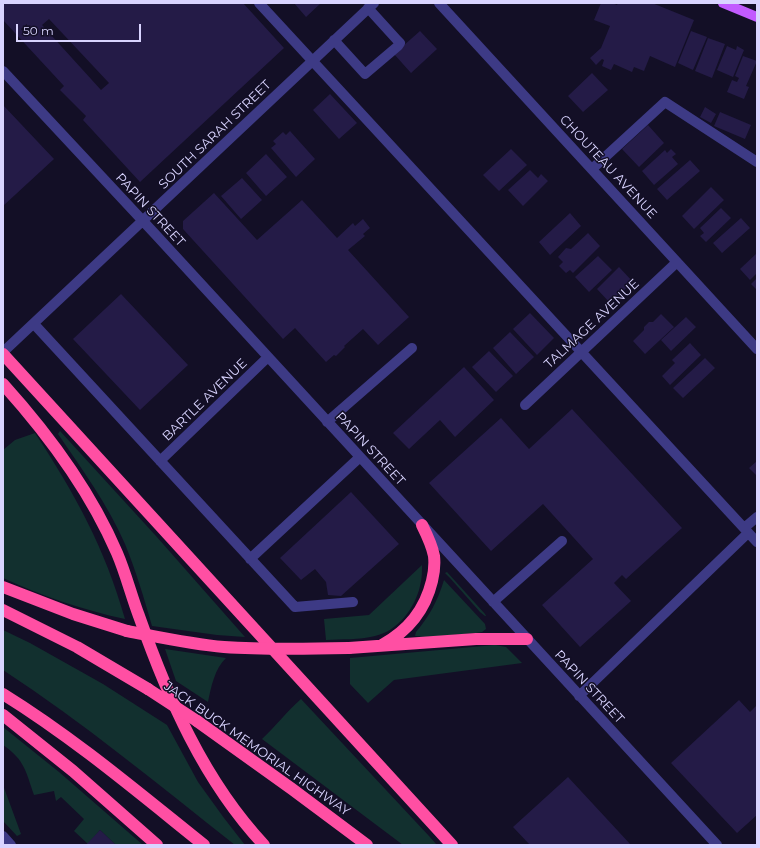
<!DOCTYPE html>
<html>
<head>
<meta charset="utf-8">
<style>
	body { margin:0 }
	#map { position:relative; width:760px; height:848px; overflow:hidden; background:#130f26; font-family:Montserrat,sans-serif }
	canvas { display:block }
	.frame { position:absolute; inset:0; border:4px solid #d9d4ff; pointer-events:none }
	.scale { position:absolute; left:16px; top:24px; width:125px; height:18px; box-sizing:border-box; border:2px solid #d9d4ff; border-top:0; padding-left:5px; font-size:12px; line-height:14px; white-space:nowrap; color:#d9d4ff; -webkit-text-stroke:3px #130f26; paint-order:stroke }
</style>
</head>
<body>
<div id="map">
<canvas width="760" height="848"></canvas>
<div class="frame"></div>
<div class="scale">50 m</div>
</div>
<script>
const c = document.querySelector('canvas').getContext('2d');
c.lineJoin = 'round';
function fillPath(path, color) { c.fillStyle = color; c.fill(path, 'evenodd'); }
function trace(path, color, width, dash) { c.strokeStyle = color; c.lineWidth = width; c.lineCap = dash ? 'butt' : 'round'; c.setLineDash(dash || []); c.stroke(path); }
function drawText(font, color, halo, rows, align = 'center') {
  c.font = font + ' Montserrat,sans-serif'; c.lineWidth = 3; c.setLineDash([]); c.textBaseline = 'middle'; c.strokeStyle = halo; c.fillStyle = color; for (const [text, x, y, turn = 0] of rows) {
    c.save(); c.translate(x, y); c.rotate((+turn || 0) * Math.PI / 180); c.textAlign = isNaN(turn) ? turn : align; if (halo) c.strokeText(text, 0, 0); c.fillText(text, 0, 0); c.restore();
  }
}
const green = new Path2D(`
	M60 431 156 536 245 637 217 635 152 626C144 598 136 571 125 544 108 505 82 469 58 434Z
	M35 433C75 494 105 548 125 619 83 610 42 596 3 578V450L15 440Z
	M422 565C422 572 422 579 420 586 415 608 398 631 375 636 359 640 342 639 326 640L324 619 369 615Z
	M447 572 485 614 486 616H485L480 612 450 578 445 573Z
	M444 580 485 624 486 629 482 632 476 633 426 637 415 636 416 632C429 617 438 600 444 580Z
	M3 630 30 643 103 684 167 725 198 782 224 818 245 845H235C159 785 84 723 3 670Z
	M495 645 506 647 522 663 394 680 368 703 350 684V658Z
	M165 649 226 658C215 668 211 687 208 702L176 681Z
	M301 699 429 836 437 845H403L262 739C276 726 287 711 301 699Z
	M3 727 59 772 143 845H116L100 830 88 844 74 831 84 819 61 797 56 801 54 791 34 795C26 772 25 760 3 745Z
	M3 785 21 834 17 836 3 821Z`);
const building = new Path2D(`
	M3 3H243L284 48 140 182 83 120 86 116 60 90 64 86 3 20ZM49 19 109 83 101 90 42 25Z
	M294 3H321L306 17Z
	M601 3H612L617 5 618 3H652L694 20 675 67 650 56 644 71 634 67 632 72 614 64 611 70 602 66 604 60 602 59 596 65 590 58 601 48 610 26 594 20Z
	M420 31 437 49 411 73 394 54Z
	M691 31 707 37 693 70 678 63Z
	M708 38 725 44 712 78 695 71Z
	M727 46 736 50 737 46 744 50 733 77 717 70Z
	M743 56 757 61 746 86 749 87 744 99 727 92 732 80 737 82 739 78 735 76Z
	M592 73 608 90 583 112 568 96Z
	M330 94 357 123 339 139 313 110Z
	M3 105 54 159 3 206Z
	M705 107 716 114 711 123 700 117Z
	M720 112 751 125 745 139 714 126Z
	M648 125 664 143 639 167 622 149Z
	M290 131 315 159 296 177 271 148 276 144 273 141 283 132 286 135Z
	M511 149 527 165 499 191 483 175Z
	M671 149 676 154 672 157 678 164 654 185 642 171 665 150 667 153Z
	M266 154 287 177 266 196 246 173Z
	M690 160 700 171 667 200 657 189Z
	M530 170 538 178 541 174 548 181 523 206 508 190Z
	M242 178 262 200 241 219 221 196Z
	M711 187 724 200 694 229 682 216Z
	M214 193 257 240 302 200 337 238 353 223 355 226 363 219 370 228 363 234 365 236 348 250 409 317 378 345 363 329 344 346 345 347 336 356 334 355 326 362 295 328 283 339 183 229V221Z
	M721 208 731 218 706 242 700 236 704 233 700 228Z
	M570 213 581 226 550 255 539 242Z
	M741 218 750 228 722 253 713 243Z
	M588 233 600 246 573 273 570 270 566 273 559 266 563 262 558 257 566 248 571 249Z
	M757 253V273L750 280 740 269Z
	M598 256 612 270 589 292 575 277Z
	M619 267 633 282 610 303 597 289Z
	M757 278V290L751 284Z
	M121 294 188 365 140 410 73 339Z
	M530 313 554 338 537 355 513 329Z
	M661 314 674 327 645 354 633 341 644 330V327L649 322H653Z
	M686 317 696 327 671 351 661 340Z
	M510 332 534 357 516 374 493 348Z
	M690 343 701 355 670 385 662 376 675 363 672 360Z
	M489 351 513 376 496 392 472 367Z
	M705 358 715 368 683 398 673 388Z
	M464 367 494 400 455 437 440 420 409 449 393 433Z
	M572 409 682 528 626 579 622 575 614 583 631 601 580 647 542 605 593 559 543 504 491 551 429 483 501 418 529 449Z
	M757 461V476L749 468Z
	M351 492 399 544 341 596 328 595 326 582 315 569 301 580 280 558Z
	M739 700 750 712 757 705V815L737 833 671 763Z
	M568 777 631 845H530L513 827Z
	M100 830 116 845H86Z`);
const minor = new Path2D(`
	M259 3 757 542
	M439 3 757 349
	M334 40 365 74 398 46 400 43 398 41 368 8
	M3 71 156 235 717 845
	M592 169 665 102 757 162
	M34 324 295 607 353 602
	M3 352 374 3
	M525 405 677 262
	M327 422 412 348
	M160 461 268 357
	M744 528 757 517
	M250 559 360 457
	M493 602 562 541
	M579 696 748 533
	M3 836 11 845`);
const major = new Path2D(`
	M723 3 757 17`);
const highway = new Path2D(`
	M3 354 452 845
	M3 384C49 435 90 490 117 553 126 574 131 595 139 616 168 698 204 781 264 845
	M3 587 73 614 127 631
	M3 610 77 647 148 689
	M382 645C408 631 425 610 432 581 434 573 435 565 434 556 432 545 427 535 422 525
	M349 648 476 639H527
	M3 694C74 738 139 793 204 845
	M3 715 73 771 157 845
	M197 721 292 789 367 845`);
const highwayBridge = new Path2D(`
	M127 631C159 637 191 644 224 647 266 650 307 649 349 648
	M148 689 197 721`);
const streetNames = [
	["SOUTH SARAH STREET",215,135,-44],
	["CHOUTEAU AVENUE",608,167,47],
	["PAPIN STREET",150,210,47],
	["TALMAGE AVENUE",592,324,-43],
	["BARTLE AVENUE",205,400,-44],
	["PAPIN STREET",370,449,47],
	["PAPIN STREET",589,687,47],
	["JACK BUCK MEMORIAL HIGHWAY",257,749,35]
];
fillPath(green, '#12302f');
fillPath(building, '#241b47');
trace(minor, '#3d3a85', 10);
trace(major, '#c25bff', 10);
trace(highway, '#ff4fa3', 12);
trace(highwayBridge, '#ff4fa3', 12);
drawText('13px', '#d9d4ff', '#130f26', streetNames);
</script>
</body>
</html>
